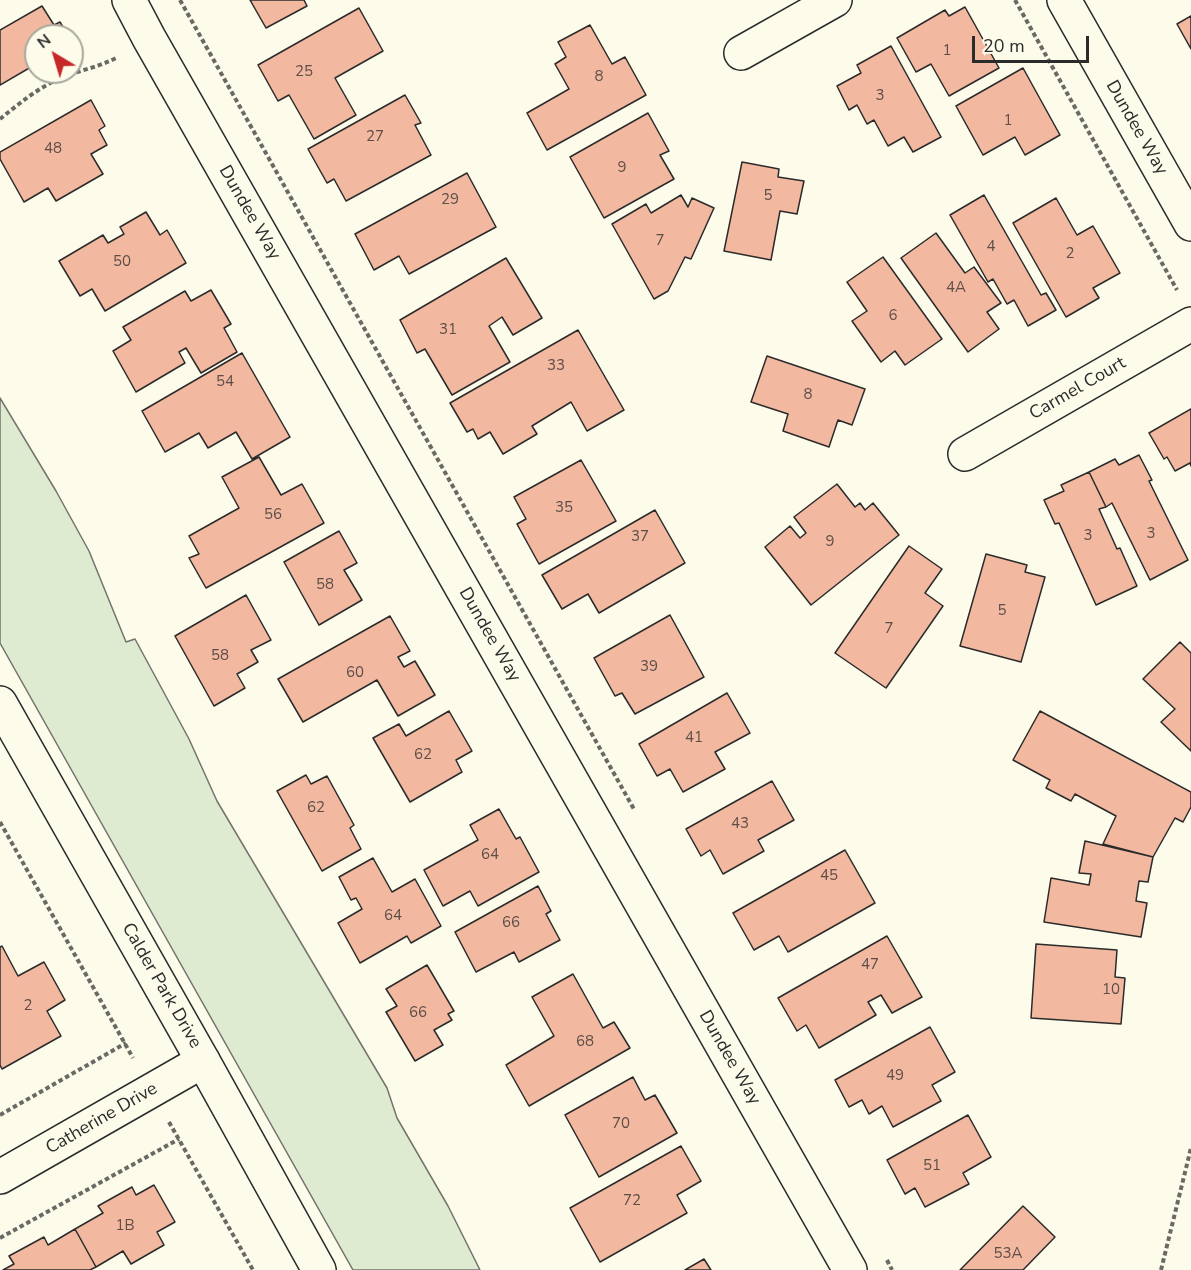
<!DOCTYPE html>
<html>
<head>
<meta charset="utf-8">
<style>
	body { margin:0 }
	#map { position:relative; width:1191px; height:1270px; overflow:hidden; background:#fdfbea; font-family:"Nunito Sans",sans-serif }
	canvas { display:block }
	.north { position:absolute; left:24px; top:24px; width:60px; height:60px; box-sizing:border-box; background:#fdfbea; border:2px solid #a9a89e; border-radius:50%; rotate:322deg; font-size:16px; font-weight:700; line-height:24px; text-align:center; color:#2b2b2b }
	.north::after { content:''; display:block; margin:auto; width:21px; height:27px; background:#c62828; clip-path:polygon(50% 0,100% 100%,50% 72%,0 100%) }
	.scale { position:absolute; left:972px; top:36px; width:117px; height:27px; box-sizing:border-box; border:3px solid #2b2b2b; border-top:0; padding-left:8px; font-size:18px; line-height:21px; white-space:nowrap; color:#2b2b2b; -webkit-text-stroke:4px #fdfbea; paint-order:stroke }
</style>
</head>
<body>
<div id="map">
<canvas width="1191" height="1270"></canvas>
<div class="north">N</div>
<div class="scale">20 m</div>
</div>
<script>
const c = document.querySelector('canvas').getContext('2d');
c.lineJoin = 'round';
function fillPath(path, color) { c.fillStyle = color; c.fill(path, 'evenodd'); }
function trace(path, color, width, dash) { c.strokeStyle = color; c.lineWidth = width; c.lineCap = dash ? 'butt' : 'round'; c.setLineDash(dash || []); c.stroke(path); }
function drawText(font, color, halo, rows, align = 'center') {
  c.font = font + ' "Nunito Sans",sans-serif'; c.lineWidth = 4.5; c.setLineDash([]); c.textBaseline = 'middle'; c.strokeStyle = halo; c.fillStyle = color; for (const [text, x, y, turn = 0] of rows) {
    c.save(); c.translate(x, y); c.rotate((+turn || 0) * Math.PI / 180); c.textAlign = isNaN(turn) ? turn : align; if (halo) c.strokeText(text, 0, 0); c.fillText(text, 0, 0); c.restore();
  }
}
const green = new Path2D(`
	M0 398 56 491 89 551 126 642 135 639 189 739 217 801 387 1088 397 1118 448 1206 480 1270H353L0 643Z`);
const building = new Path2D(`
	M250 0H304L307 6 266 28Z
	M42 6 54 25 60 22 66 32 59 36H36V71L33 72 31 67 0 85V30Z
	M965 7 999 68 949 96 931 64 916 72 897 38 945 10 949 16Z
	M359 8 383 51 335 78 356 115 314 139 289 95 278 101 258 65Z
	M1191 16V49L1177 24Z
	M590 25 612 64 625 57 646 95 547 150 527 113 569 89 555 64 566 57 558 42Z
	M891 46 941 137 913 152 904 137 888 146 874 120 867 124 857 105 849 110 837 86 861 73 857 65Z
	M1023 68 1060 135 1025 155 1015 137 983 155 956 106Z
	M405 95 421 123 415 125 431 155 346 201 334 179 327 183 308 149Z
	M91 100 105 126 99 130 107 145 91 154 103 174 56 201 48 188 24 202 0 159V152Z
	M648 113 669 151 660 155 674 179 604 218 570 157Z
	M742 162 779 169 778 177 804 181 797 214 780 211 771 260 724 251Z
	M467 173 496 227 409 274 399 256 374 270 355 234Z
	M681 195 688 207 692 198 714 208 691 259 685 257 668 291 654 299 612 224 646 204 651 213Z
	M984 195 1041 295 1046 293 1056 310 1028 326 1014 300 1007 304 993 279 988 282 950 215Z
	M1056 198 1077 235 1093 226 1120 273 1093 288 1099 298 1066 317 1013 223Z
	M146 212 160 235 167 230 186 263 105 311 92 289 80 296 59 261 103 235 108 243 124 234 120 227Z
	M936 233 965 273 974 267 1001 303 987 312 999 329 968 352 901 258Z
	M883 257 942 339 905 365 895 351 881 362 852 321 867 311 847 282Z
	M506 258 542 318 513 335 502 317 489 326 510 362 452 395 425 349 417 353 400 320Z
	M211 290 231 324 224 328 237 352 201 373 186 348 179 352 185 363 136 392 113 351 131 340 123 327 185 291 191 301Z
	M578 330 624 410 587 431 571 402 532 426 537 434 503 454 490 432 478 439 473 429 467 432 450 403Z
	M242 353 290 437 252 459 236 432 208 448 199 433 165 452 142 411Z
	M767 356 865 389 852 425 838 420 829 447 783 431 788 414 751 402Z
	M1191 409V466L1190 463 1175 471 1167 457 1164 459 1149 433Z
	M1139 455 1152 480 1149 481 1188 560 1150 580 1112 503 1106 507 1089 472 1115 459 1119 465Z
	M259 457 281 495 302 484 324 523 206 588 189 558 199 554 189 536 239 508 222 477Z
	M581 460 616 521 539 564 517 524 526 519 514 497Z
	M1089 472 1106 507 1099 509 1117 549 1120 548 1137 586 1096 605 1059 523 1055 524 1044 500 1064 491 1061 485Z
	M837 484 855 507 860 503 865 510 873 503 899 535 811 605 765 547 790 526 800 538 806 533 794 517Z
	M655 510 685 563 599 613 588 594 562 609 542 575Z
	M339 531 357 563 344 570 362 600 319 625 284 562Z
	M909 546 942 569 925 593 943 606 886 688 835 653Z
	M986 554 1027 565 1025 572 1045 577 1021 662 960 646Z
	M246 595 271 640 251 650 258 662 237 674 245 688 214 706 175 636Z
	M670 615 704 677 635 714 622 693 615 696 594 658Z
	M390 616 410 651 398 657 404 667 415 661 435 695 398 716 377 680 303 722 278 679Z
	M1180 642 1191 653V751L1161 722 1175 709 1143 679Z
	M727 693 750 733 715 752 725 769 683 792 670 769 657 776 639 744Z
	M449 711 472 751 456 760 462 772 410 802 373 738 399 724 406 736Z
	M1040 711 1191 792V807L1183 822 1175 818 1153 857 1103 844 1116 816 1075 794 1071 801 1046 788 1050 780 1013 760Z
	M306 775 311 784 327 776 354 825 350 828 361 849 322 871 277 791Z
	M772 781 794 820 758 840 764 851 723 874 710 850 701 856 686 829Z
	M499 809 516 839 520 837 539 872 478 906 470 891 443 906 424 870 478 840 470 825Z
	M1085 841 1153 857 1148 882 1139 881 1136 901 1147 903 1141 937 1044 922 1051 878 1089 885 1091 874 1079 873Z
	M845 850 875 903 788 952 779 936 754 950 733 913Z
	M373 858 392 892 415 879 441 926 411 943 407 936 360 963 338 923 362 909 356 898 351 900 339 877Z
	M538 886 551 911 546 914 560 940 519 962 514 952 476 972 455 932Z
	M887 936 922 997 892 1013 881 995 868 1002 876 1015 819 1048 806 1025 797 1031 778 998Z
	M1036 944 1117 950 1115 977 1125 978 1121 1024 1031 1018Z
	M2 946 18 976 44 962 65 1000 47 1011 61 1036 2 1069 0 1065V947Z
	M427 965 454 1011 448 1014 452 1020 434 1030 443 1045 415 1061 386 1012 397 1006 386 989Z
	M573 974 603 1028 614 1022 630 1048 529 1106 506 1065 554 1036 532 997Z
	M930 1027 955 1072 932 1085 941 1101 893 1127 882 1106 869 1114 862 1100 849 1107 835 1080Z
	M633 1077 645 1100 655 1095 677 1133 599 1177 565 1115Z
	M968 1115 991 1157 963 1173 969 1184 925 1207 915 1188 905 1194 887 1160Z
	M681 1146 701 1181 677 1195 687 1213 600 1262 570 1208Z
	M154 1185 175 1222 157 1232 164 1245 131 1264 123 1251 96 1267 75 1229 103 1213 98 1206 132 1187 136 1195Z
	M1023 1206 1055 1237 1023 1270H960Z
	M75 1229 96 1267 90 1270H3L14 1264 9 1256 44 1237 48 1245Z
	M704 1259 711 1270H685Z`);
const path = new Path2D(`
	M180 0 635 811
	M1015 0 1177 290
	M0 119C21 102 43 84 68 75 86 69 101 66 118 57
	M0 822 133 1058
	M0 1115 126 1043
	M169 1122 253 1270
	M0 1238 179 1139
	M887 1260 892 1270
	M1161 1270 1191 1148`);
const minor = new Path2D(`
	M129 0 149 38 850 1270
	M1064 0 1191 224
	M741 53 835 0
	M965 454 1191 324
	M0 1177 203 1061`);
const tertiary = new Path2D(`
	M0 703 203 1061 319 1270`);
const numberNames = [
	["1",947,51],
	["25",304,72],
	["8",599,77],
	["3",880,96],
	["1",1008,121],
	["27",375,137],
	["48",53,149],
	["9",622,168],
	["5",768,196],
	["29",450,200],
	["7",660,241],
	["4",991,247],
	["2",1070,254],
	["50",122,262],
	["4A",956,288],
	["6",893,316],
	["31",448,330],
	["33",556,366],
	["54",225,382],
	["8",808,395],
	["35",564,508],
	["56",273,515],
	["3",1151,534],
	["3",1088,536],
	["37",640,537],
	["9",830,542],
	["58",325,585],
	["5",1002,611],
	["7",889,629],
	["58",220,656],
	["39",649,667],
	["60",355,673],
	["41",694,738],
	["62",423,755],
	["62",316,808],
	["43",740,824],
	["64",490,855],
	["45",829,876],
	["64",393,916],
	["66",511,923],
	["47",870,965],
	["10",1111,990],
	["2",28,1006],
	["66",418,1013],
	["68",585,1042],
	["49",895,1076],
	["70",621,1124],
	["51",932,1166],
	["72",632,1201],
	["1B",125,1226],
	["53A",1008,1254]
];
const streetNames = [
	["Dundee Way",1136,128,60],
	["Dundee Way",249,213,60],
	["Carmel Court",1078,389,-30],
	["Dundee Way",489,635,60],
	["Calder Park Drive",161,986,60],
	["Dundee Way",729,1058,60],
	["Catherine Drive",102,1119,-30]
];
fillPath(green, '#deebd1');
trace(green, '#74746e', 1.5);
fillPath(building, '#f2b8a0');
trace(building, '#2b2b2b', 1.5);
trace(minor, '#2b2b2b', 36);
trace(tertiary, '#2b2b2b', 36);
trace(path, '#6a6964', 4, [4.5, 3]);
trace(minor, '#fdfbea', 33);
trace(tertiary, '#fdfbea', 33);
drawText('15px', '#5d4e48', null, numberNames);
drawText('18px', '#2b2b2b', '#fdfbea', streetNames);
</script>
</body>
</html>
